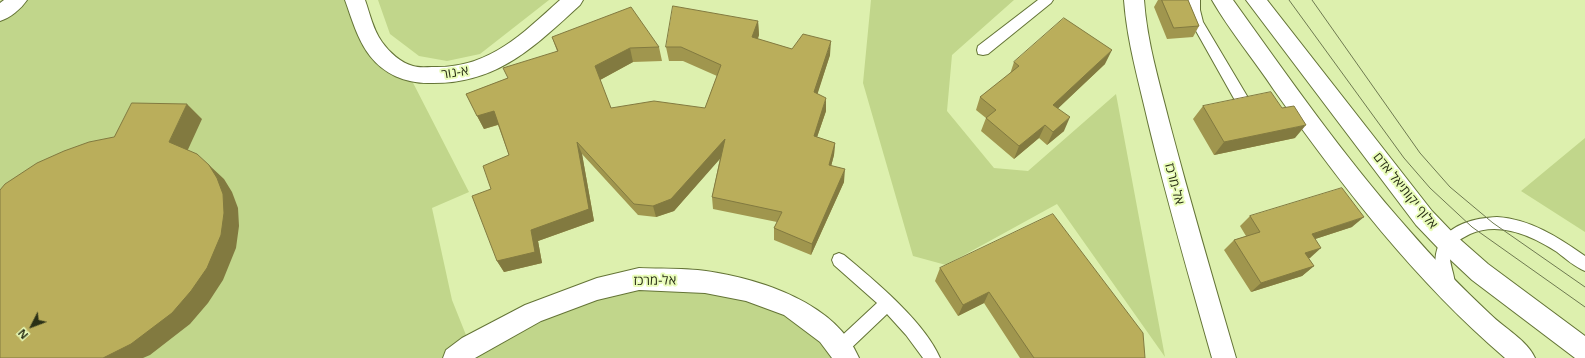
<!DOCTYPE html>
<html>
<head>
<meta charset="utf-8">
<style>
	body { margin:0 }
	#map { position:relative; width:1585px; height:358px; overflow:hidden; background:#ddf0ae; font-family:"Open Sans",sans-serif }
	canvas { display:block }
	.north { position:absolute; left:12px; top:306px; width:40px; height:40px; -webkit-text-stroke:3px #eafdba; paint-order:stroke; rotate:228deg; font-size:11px; font-weight:700; line-height:16px; text-align:center; color:#2a3016 }
	.north::after { content:''; display:block; margin:auto; width:14px; height:18px; background:#2a3016; clip-path:polygon(50% 0,100% 100%,50% 72%,0 100%) }
</style>
</head>
<body>
<div id="map">
<canvas width="1585" height="358"></canvas>
<div class="north">N</div>
</div>
<script>
const c = document.querySelector('canvas').getContext('2d');
c.lineJoin = 'round';
function fillPath(path, color) { c.fillStyle = color; c.fill(path, 'evenodd'); }
function trace(path, color, width, dash) { c.strokeStyle = color; c.lineWidth = width; c.lineCap = dash ? 'butt' : 'round'; c.setLineDash(dash || []); c.stroke(path); }
function drawText(font, color, halo, rows, align = 'center') {
  c.font = font + ' "Open Sans","Noto Sans Hebrew",sans-serif'; c.lineWidth = 4; c.setLineDash([]); c.textBaseline = 'middle'; c.strokeStyle = halo; c.fillStyle = color; for (const [text, x, y, turn = 0] of rows) {
    c.save(); c.translate(x, y); c.rotate((+turn || 0) * Math.PI / 180); c.textAlign = isNaN(turn) ? turn : align; if (halo) c.strokeText(text, 0, 0); c.fillText(text, 0, 0); c.restore();
  }
}
const green = new Path2D(`
	M2 0H354L384 57 408 73 469 192 432 208 452 300 466 335 445 358H0V1Z
	M378 0H549L480 54 447 61 419 56 390 34Z
	M871 0H1014L952 55 947 111 994 168 1028 171 1116 94 1165 357 1057 204 946 265 913 256 863 83Z
	M1585 138V232L1521 191Z
	M639 279 705 282 829 334 846 358H465L560 303Z`);
const lane = new Path2D(`
	M1038 0H1053L1051 3 988 54 983 55 978 54 977 50 978 46Z
	M1188 0H1200V10L1203 22 1247 96 1249 100 1247 104 1242 105 1237 104 1191 22 1188 10Z
	M1497 217C1530 219 1558 237 1585 256V271C1575 267 1566 259 1557 252 1532 236 1500 221 1470 234 1464 237 1454 242 1451 249 1446 263 1459 278 1453 291L1448 293 1443 291C1421 243 1450 219 1497 217Z
	M839 253 844 255C875 281 924 321 940 358H923L906 335 887 314 846 353 840 355 834 353 832 348 834 343 877 303 834 265 832 260 834 255Z`);
const street = new Path2D(`
	M4 0H27C21 9 10 18 0 21V3Z
	M345 0H365C370 14 373 30 382 42 389 52 401 63 413 66 419 68 426 67 432 67 488 69 521 35 560 0H583L580 5C533 48 496 85 428 83 405 83 384 74 370 56 357 39 352 19 345 0Z
	M639 268C661 269 684 268 706 271 761 279 836 303 859 358H832L820 342 784 315 746 301 705 293 639 290 597 300 541 321 475 358H443L446 350 462 338 525 305 597 278Z`);
const secondary = new Path2D(`
	M1124 0H1144C1147 42 1159 81 1169 121 1190 201 1213 279 1236 358H1212C1190 280 1167 201 1148 122 1139 82 1127 42 1124 0Z
	M1212 0H1233C1289 78 1344 157 1408 229 1434 259 1461 287 1490 314 1504 328 1527 340 1535 358H1505C1415 281 1342 186 1274 90 1255 61 1229 30 1212 0Z
	M1246 0H1267L1432 211 1455 235 1488 264 1585 336V358H1575L1472 280 1439 249 1416 225Z`);
const tram = new Path2D(`
	M1289 0 1404 158 1430 188 1472 227 1585 307
	M1312 0 1420 153 1450 187 1493 223 1585 287`);
const wall = new Path2D(`
	M1158 0H1188L1199 26 1193 37 1167 39 1154 7Z
	M758 21 759 35 758 39 792 49 830 55 817 94 826 111 817 137 835 143 834 155 831 166 844 182 811 255 774 240V228L777 222 713 209 712 197 720 158 674 211 656 217 638 215 582 154 594 221 538 241 542 263 504 272 497 261 491 189 509 155 498 125 484 129 466 94 508 78 557 51 552 37 659 47 662 61 633 62 600 80 611 108H705L717 76 683 61H669L666 47Z
	M1014 62 1105 64 1058 108 1064 131 1047 145 1039 138 1014 159 981 131 986 118 976 110 980 97 1010 74Z
	M1203 106 1282 108 1295 138 1214 155 1193 119Z
	M1250 216 1352 227 1315 239 1310 258H1308L1314 266 1302 276 1251 292 1224 250 1234 240 1246 236 1240 226Z
	M940 268 1145 358H1020L984 303 958 316 935 281Z`);
const shadedWall = new Path2D(`
	M758 21 759 35 752 51V37Z
	M831 41 830 55 814 105V92Z
	M630 48 633 62 600 80 595 66Z
	M1112 50 1105 64 1048 118 1053 105Z
	M826 98V111L813 149 814 136Z
	M187 104 202 119 185 156 169 142Z
	M494 111 500 124 484 129 477 116Z
	M1070 117 1064 131 1047 145 1053 132Z
	M1045 125 1039 138 1014 159 1019 146Z
	M1306 125 1295 138 1214 155 1224 142Z
	M725 139 727 151 674 211 656 217 653 206Z
	M577 142 582 154 594 221 538 241 542 263 504 272 497 261 531 230Z
	M835 143 834 155 828 178 829 165Z
	M209 165 224 179 232 192 238 208 239 226 236 248 223 280 208 303 190 324 150 355 143 358H103Z
	M845 169 844 182 811 255 812 244Z
	M1364 217 1352 227 1300 244 1312 234Z
	M1321 248 1310 258 1293 263 1305 253Z
	M1314 266 1302 276 1251 292 1261 283Z
	M989 292 984 303 958 316 963 305Z`);
const building = new Path2D(`
	M1162 0H1188L1199 26 1174 28Z
	M673 6 758 21 752 37 792 49 803 34 831 41 814 92 826 98 814 136 835 143 829 165 845 169 812 244 774 228 782 212 712 197 725 139 671 199 653 206 634 204 577 142 589 209 531 230 535 252 497 261 472 196 491 189 483 166 509 155 494 111 477 116 466 94 508 78 503 68 558 51 552 37 631 7 659 47 630 48 595 66 611 108 654 101 705 108 721 65 681 47H666Z
	M1064 18 1112 50 1053 105 1070 117 1053 132 1045 125 1019 146 986 118 996 110 980 97 1019 66 1014 62Z
	M1271 92 1282 108 1294 106 1306 125 1224 142 1203 106Z
	M132 103 187 104 169 142 197 154 209 165 217 178 223 194 224 213 221 235 207 268 191 291 172 313 131 344 103 358H0V190L5 184 37 163 64 151 89 142 114 137Z
	M1342 188 1364 217 1312 234 1321 248 1305 253 1314 266 1261 283 1234 240 1260 232 1250 216Z
	M1053 214 1143 333 1145 358H1034L989 292 963 305 940 268Z`);
const streetNames = [
	["א-נור",455,73,-9],
	["אל-מרכז",1174,184,75],
	["אלוף יקותיאל אדם",1405,191,51],
	["אל-מרכז",655,281,-1]
];
fillPath(green, '#c1d68b');
trace(lane, '#647436', 2);
trace(street, '#647436', 2);
trace(secondary, '#647436', 2);
fillPath(lane, '#fff');
fillPath(street, '#fff');
fillPath(secondary, '#fff');
trace(tram, '#6e7950', 1);
fillPath(wall, '#a0964e');
fillPath(shadedWall, '#827a40');
fillPath(building, '#baae5b');
trace(building, '#827a40', 1);
drawText('13px', '#2a3016', '#eafdba', streetNames);
</script>
</body>
</html>
